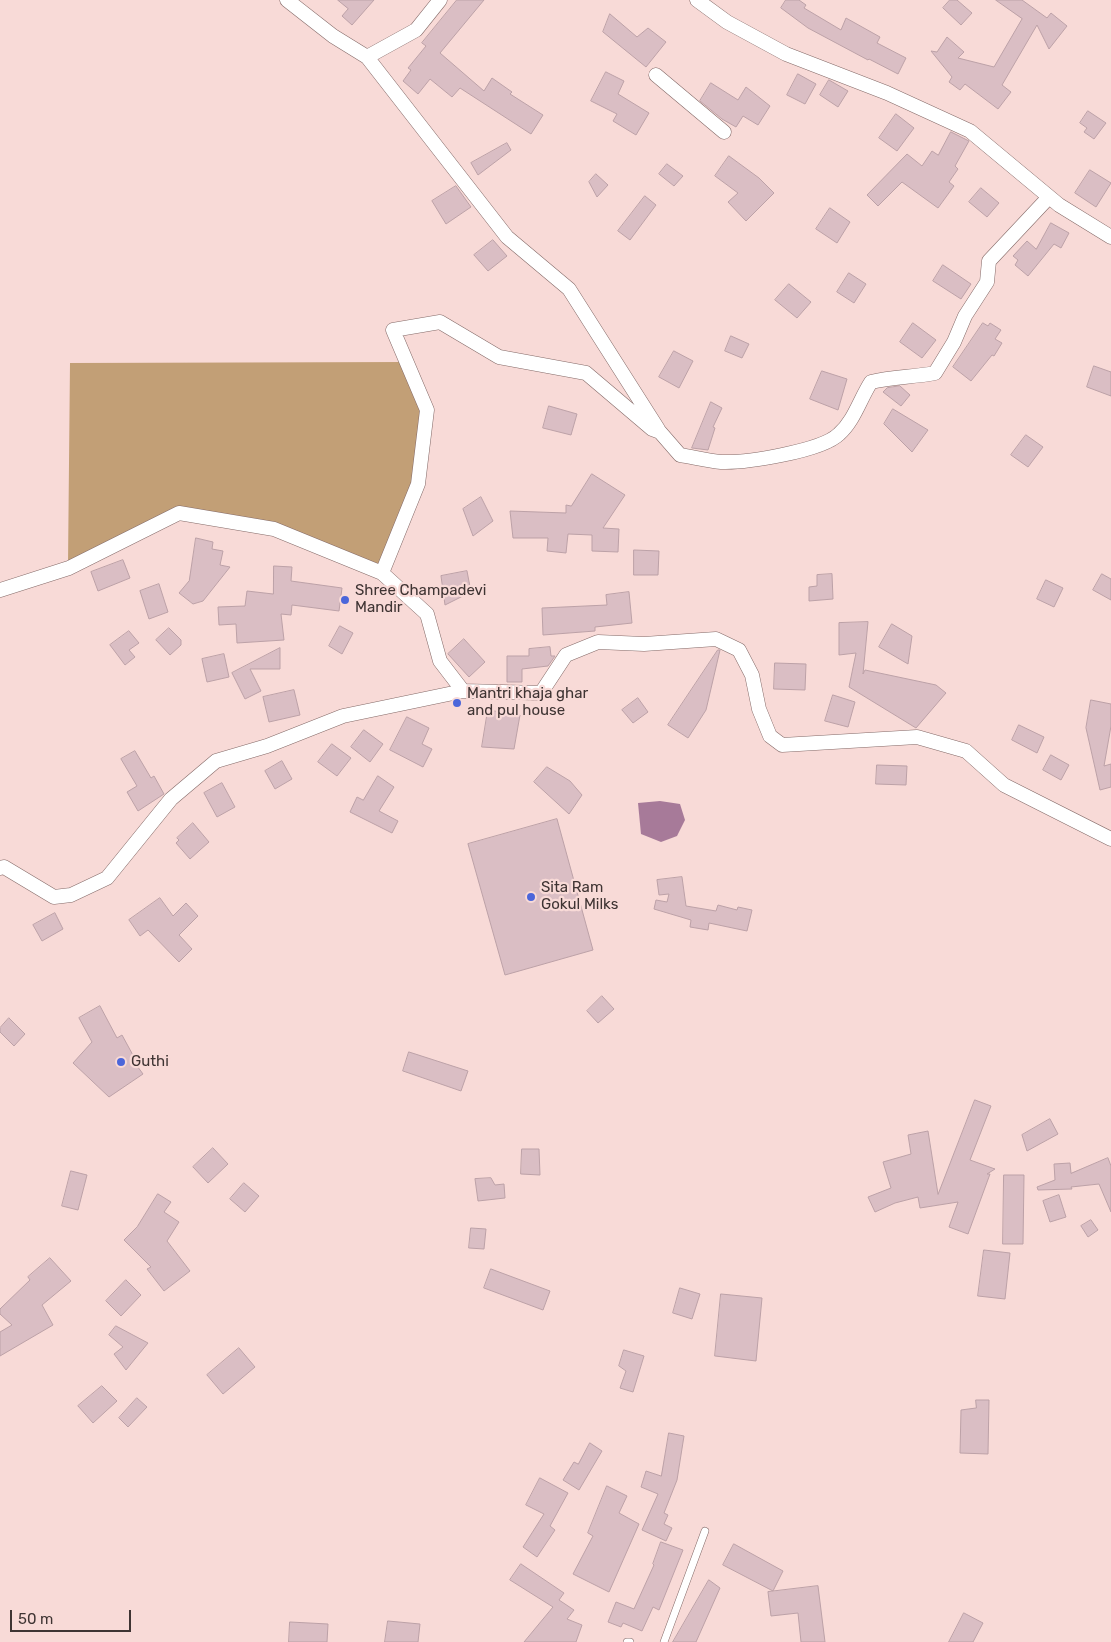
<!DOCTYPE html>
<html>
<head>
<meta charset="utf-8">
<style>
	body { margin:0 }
	#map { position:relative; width:1111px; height:1642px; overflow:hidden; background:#f8dad7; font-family:Rubik,sans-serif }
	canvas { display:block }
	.scale { position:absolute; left:10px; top:1610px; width:121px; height:22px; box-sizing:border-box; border:2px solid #3f3433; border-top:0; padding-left:6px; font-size:15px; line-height:18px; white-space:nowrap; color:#3f3433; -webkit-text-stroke:4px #f8dad7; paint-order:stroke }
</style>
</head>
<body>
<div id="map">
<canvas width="1111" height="1642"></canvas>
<div class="scale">50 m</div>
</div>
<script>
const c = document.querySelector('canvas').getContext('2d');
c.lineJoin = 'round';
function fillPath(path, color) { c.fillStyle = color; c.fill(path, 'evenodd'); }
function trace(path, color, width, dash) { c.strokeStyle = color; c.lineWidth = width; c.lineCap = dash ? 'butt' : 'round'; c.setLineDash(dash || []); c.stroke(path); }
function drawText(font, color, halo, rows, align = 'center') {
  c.font = font + ' Rubik,sans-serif'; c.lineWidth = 4.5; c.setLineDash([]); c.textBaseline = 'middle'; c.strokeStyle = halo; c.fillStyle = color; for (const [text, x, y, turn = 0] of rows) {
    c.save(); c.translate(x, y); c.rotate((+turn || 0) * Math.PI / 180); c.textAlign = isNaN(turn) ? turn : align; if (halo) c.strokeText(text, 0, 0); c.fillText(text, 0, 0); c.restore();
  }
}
const forest = new Path2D(`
	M407 362 420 411 412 480 382 573 274 529 182 507 68 564 70 363Z`);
const water = new Path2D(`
	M660 801 680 804 685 820 677 836 661 842 641 834 638 803Z`);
const building = new Path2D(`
	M338 0H374L352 25 342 16 348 9Z
	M457 0H484L440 53 484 91 492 78 512 92 510 94 543 115 531 134 460 88 452 97 430 79 418 94 403 81 411 70 408 68 426 46 422 43Z
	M786 0H799L806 5 804 8 841 30 846 18 880 37 877 43 906 58 898 74 869 59 868 60 808 28 781 8Z
	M950 0H957L972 13 961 25 943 8Z
	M996 0H1022L1047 18 1051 13 1067 26 1049 49 1037 25 1002 85 1011 92 998 109 965 84 960 90 949 82 952 77 931 51 937 52 947 37 964 52 958 58 994 67 1022 19Z
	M610 14 637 37 648 28 666 42 646 67 603 32Z
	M606 72 624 81 618 94 649 113 636 135 613 121 617 114 591 101Z
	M798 74 816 84 805 104 787 95Z
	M829 80 848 91 838 107 820 95Z
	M711 83 738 100 746 87 770 106 758 125 743 116 736 127 722 119 700 101Z
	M1088 111 1106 123 1094 139 1084 132 1087 128 1080 123Z
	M896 114 914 128 897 151 879 138Z
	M951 132 969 141 955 166 958 169 949 182 954 186 938 208 902 182 878 206 867 195 907 154 922 166 932 151 938 155Z
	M507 143 511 150 478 175 471 163Z
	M729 156 759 178 774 193 746 221 728 202 738 193 715 176Z
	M667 164 683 176 674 186 659 174Z
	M1090 170 1111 183 1096 207 1075 193Z
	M596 174 608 185 597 197 589 182Z
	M456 186 471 207 446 224 432 201Z
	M981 188 999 203 987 217 969 202Z
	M645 196 656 205 630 240 618 231Z
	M830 208 850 222 837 243 816 229Z
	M1051 223 1069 233 1061 248 1054 244 1028 276 1015 265 1018 260 1013 256 1027 241 1036 249Z
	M493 240 507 256 488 271 474 255Z
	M943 265 971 284 961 299 933 281Z
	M849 273 866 284 854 303 837 292Z
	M789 284 811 302 797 318 775 300Z
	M913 323 936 340 922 358 900 342Z
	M983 323 988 326 990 323 1001 330 995 339 1002 343 994 356 992 355 971 381 953 367Z
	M731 336 749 344 742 358 725 351Z
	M674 351 693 361 679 388 659 377Z
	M1094 366 1111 372V396L1087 387Z
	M822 371 847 379 838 410 810 399Z
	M900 386 910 395 901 406 883 392 887 388Z
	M711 402 722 408 713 427 715 428 708 450 692 448Z
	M549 406 577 414 571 435 543 428Z
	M893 409 928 430 912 452 884 424Z
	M1026 435 1043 447 1028 467 1011 455Z
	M592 474 625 495 603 528 619 529 618 552 592 551V535L568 534 566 553 547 551 548 538H513L510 511 566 513V505L571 506Z
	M481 497 493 521 473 536 463 509Z
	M196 538 213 542 212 549 223 551 220 565 230 567 203 601 193 604 179 593 189 581Z
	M634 550 659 551 658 575H634Z
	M123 560 130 578 98 591 91 572Z
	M274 566 292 567 291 581 342 588 339 611 292 605 291 615 281 614 284 640 237 643 236 624 219 625 218 607 245 606 247 591 273 594Z
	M467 571 471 592 445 605 441 576Z
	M832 574 833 599 809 601V587L817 586V575Z
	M1102 574 1111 579V600L1093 590Z
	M1046 580 1063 588 1054 607 1037 599Z
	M159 584 168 612 149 619 140 591Z
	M629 592 632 623 595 627V631L543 635 542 608 607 605 606 595Z
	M868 622 863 674 865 670 936 685 946 693 916 728 849 687 856 653 839 655V623Z
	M892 624 912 636 908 664 879 647Z
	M340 626 353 633 342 654 329 646Z
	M169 628 181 640V645L170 655 156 640Z
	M129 631 139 643 129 650 135 657 125 665 110 645Z
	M464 639 485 662 469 677 448 654Z
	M550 647 551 656H555L548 666 522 669V682H507V656H529V649Z
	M280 648V669H250L261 691 245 699 232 673Z
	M718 650H720L706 710 688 738 668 725Z
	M224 654 229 677 207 682 202 659Z
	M775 663 806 664 805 690 774 689Z
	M294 690 300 715 269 722 263 697Z
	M833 695 855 702 848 727 825 721Z
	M638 698 648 712 633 723 622 710Z
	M1091 700 1111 704V726L1104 766 1111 764V787L1100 790 1086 728Z
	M488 710 520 715 514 749 482 747Z
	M407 717 429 728 422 744 432 749 423 767 390 750Z
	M1019 725 1044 737 1037 753 1012 740Z
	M364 730 383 744 370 762 351 747Z
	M332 744 351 758 337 776 318 762Z
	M135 751 151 778 154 776 164 794 138 811 127 792 137 786 121 759Z
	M1051 755 1069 765 1061 780 1043 770Z
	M282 761 292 779 275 789 265 771Z
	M877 765 907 766 906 785 876 784Z
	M547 767 570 781 582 795 569 814 534 782Z
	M378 776 394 787 379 811 398 821 392 833 350 812 357 797 363 800Z
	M222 783 235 807 217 817 204 793Z
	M557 819 593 950 505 975 468 844Z
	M193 823 209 842 190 859 176 843 179 840 177 838Z
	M682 877 686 906 716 911 718 905 737 910 738 907 752 910 747 931 709 923 708 930 690 927 691 920 654 909 656 900 667 902 669 894 659 895 657 880Z
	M160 898 173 916 186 903 198 916 179 935 192 949 179 962 148 930 140 936 129 920Z
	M55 913 63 929 42 941 33 925Z
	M602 996 614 1009 598 1023 587 1011Z
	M100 1006 117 1038 122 1035 134 1057 132 1059 143 1074 109 1097 73 1063 92 1042 79 1018Z
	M9 1018 25 1034 14 1046 0 1032V1028Z
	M409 1052 468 1071 461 1091 403 1071Z
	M975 1100 991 1106 970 1160 995 1169 987 1174H990L968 1234 949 1227 958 1202 920 1208 918 1197 895 1203 875 1212 868 1197 891 1188 883 1162 911 1154 908 1135 928 1131 938 1194Z
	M1050 1119 1058 1134 1027 1151 1022 1135Z
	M213 1148 228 1164 208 1183 193 1167Z
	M522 1149H539L540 1175 521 1174Z
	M1108 1158 1111 1166V1212L1099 1184 1071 1187 1072 1189 1038 1190 1037 1187 1055 1180 1054 1164 1070 1163 1071 1173Z
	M71 1171 87 1175 78 1210 62 1206Z
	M1004 1175H1024L1023 1244H1003Z
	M491 1178 495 1185 504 1184 505 1198 478 1201 475 1179Z
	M244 1183 259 1196 245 1212 230 1199Z
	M158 1194 171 1202 164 1212 179 1222 167 1241 190 1271 164 1291 147 1269 151 1267 124 1240 137 1227Z
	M1059 1195 1066 1217 1050 1222 1043 1201Z
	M1091 1220 1098 1230 1088 1237 1081 1226Z
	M471 1228 486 1229 484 1249 469 1248Z
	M984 1250 1010 1253 1005 1299 978 1296Z
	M50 1258 71 1281 42 1305 53 1325 0 1356V1332L12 1325 0 1314V1309L30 1280 28 1277Z
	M491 1269 550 1291 543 1310 484 1288Z
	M126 1280 141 1295 121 1316 106 1301Z
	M680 1288 700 1294 692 1319 673 1313Z
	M721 1294 762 1298 756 1361 715 1356Z
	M116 1326 148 1343 126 1370 114 1354 123 1347 109 1335Z
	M239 1348 255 1367 223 1394 207 1375Z
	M624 1350 644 1356 633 1392 620 1388 626 1371 619 1366Z
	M102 1386 117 1401 93 1423 78 1406Z
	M137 1398 147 1407 128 1427 119 1418Z
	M976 1400H989L988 1454 960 1453 961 1410 976 1408Z
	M669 1433 684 1436 677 1480 664 1513 668 1515 664 1524 672 1528 666 1541 642 1530 658 1494 641 1487 646 1471 661 1476Z
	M590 1443 602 1451 579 1490 563 1480 574 1462 578 1464Z
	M540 1478 568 1493 550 1526 555 1530 537 1557 523 1547 544 1514 526 1505Z
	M607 1486 627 1496 619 1513 639 1524 609 1592 573 1574 593 1536 588 1533Z
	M661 1542 683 1550 659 1610 653 1607 642 1631 623 1623 621 1627 608 1622 616 1602 634 1609 654 1565 653 1564Z
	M734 1544 783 1571 773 1591 723 1565Z
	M521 1564 564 1593 559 1600 574 1610 567 1619 582 1625 576 1642H524L553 1607 510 1580Z
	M709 1580 720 1588 696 1642H673Z
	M818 1586 825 1642H801L798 1613 771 1616 768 1592Z
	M964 1613 983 1623 973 1642H949Z
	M388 1621 420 1624 418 1642H385Z
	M290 1622 328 1624 327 1642H289Z`);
const service = new Path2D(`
	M627 1642H630
	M664 1642 705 1531`);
const minor = new Path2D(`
	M287 0 333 36 367 57 507 237 569 289 658 429
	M697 0 727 22 786 54 887 93 970 131 1059 205 1111 237
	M367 57 416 30 440 0
	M656 75 724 132
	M382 573 418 484 427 410 393 330 440 322 499 357 586 373 652 429 660 432 680 455C693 457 708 461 721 462 746 463 822 451 839 434 854 421 860 399 871 382 892 377 914 377 935 373L954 342 965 316 987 282 989 261 1049 197
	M0 590 69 568 179 513 274 529 382 573 427 614 440 661 463 691
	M0 868 4 867 54 897 71 895 107 878 171 799 216 761 267 746 343 716 463 691 541 693 566 655 598 642 644 644 716 639 739 650 752 675 759 709 770 736 782 745 917 737 966 751 1004 785 1111 839`);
const markers = [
	[345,600,5,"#4b66da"],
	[457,703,5,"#4b66da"],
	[531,897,5,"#4b66da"],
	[121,1062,5,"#4b66da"]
];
const poiNames = [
	["Shree Champadevi",355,591],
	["Mandir",355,608],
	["Mantri khaja ghar",467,694],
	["and pul house",467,711],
	["Sita Ram",541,888],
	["Gokul Milks",541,905],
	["Guthi",131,1062]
];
fillPath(forest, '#c29f76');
fillPath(water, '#a77a99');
fillPath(building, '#dabec4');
trace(building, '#bca1a7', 1);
trace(service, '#846a68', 8);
trace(minor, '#846a68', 15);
trace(service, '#fff', 7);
trace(minor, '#fff', 14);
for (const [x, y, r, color] of markers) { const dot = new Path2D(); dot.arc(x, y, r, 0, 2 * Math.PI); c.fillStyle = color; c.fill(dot); trace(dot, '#f8dad7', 2); }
drawText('15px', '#3f3433', '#f8dad7', poiNames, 'left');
</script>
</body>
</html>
